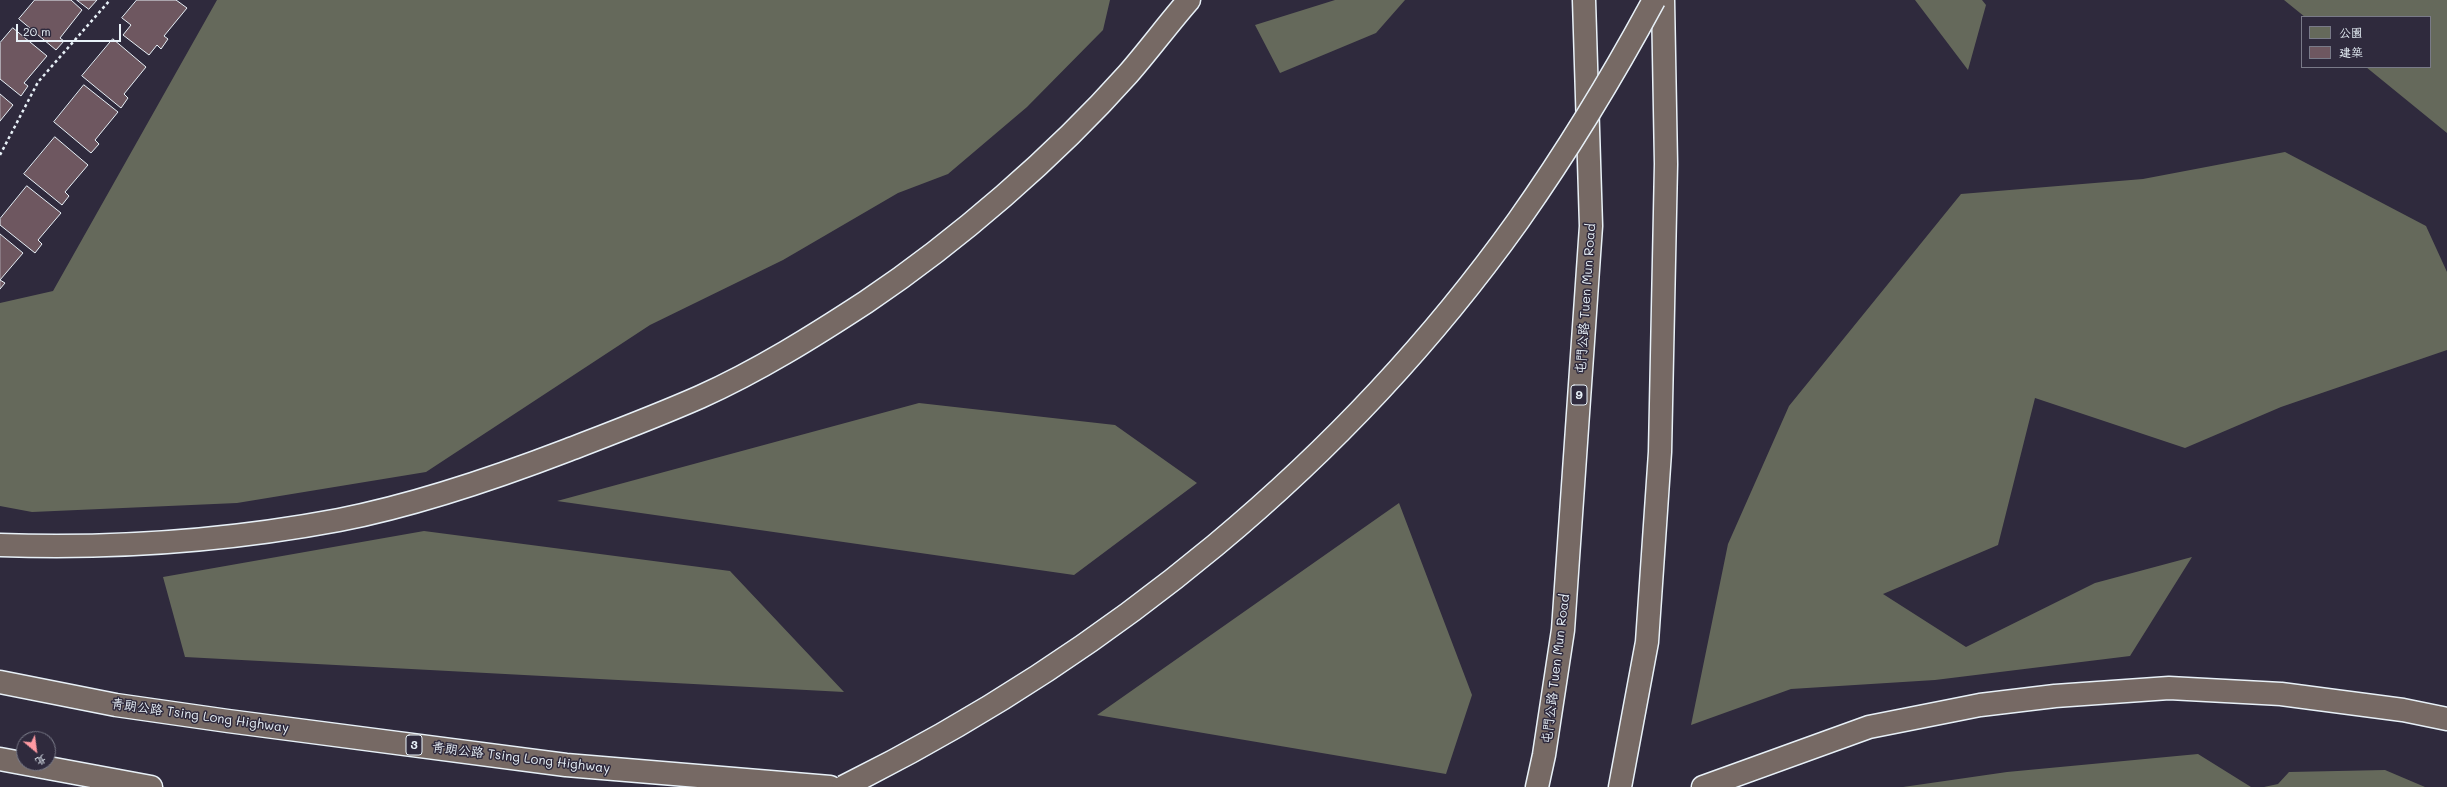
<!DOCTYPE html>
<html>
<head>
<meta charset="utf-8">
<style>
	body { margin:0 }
	#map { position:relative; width:2447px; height:787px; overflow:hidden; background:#2f2a3d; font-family:Mali,"LXGW WenKai TC",sans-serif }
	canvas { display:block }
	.legend { position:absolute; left:2301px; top:16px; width:130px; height:52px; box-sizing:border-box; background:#2f2a3d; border:1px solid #797a88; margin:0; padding:5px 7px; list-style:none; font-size:12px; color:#e8f1f8 }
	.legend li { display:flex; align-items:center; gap:8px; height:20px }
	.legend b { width:20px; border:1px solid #797a88 }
	.north { position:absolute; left:16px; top:731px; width:40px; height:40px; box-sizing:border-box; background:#2f2a3d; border:1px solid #797a88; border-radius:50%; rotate:151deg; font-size:11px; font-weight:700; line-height:16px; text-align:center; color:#e8f1f8 }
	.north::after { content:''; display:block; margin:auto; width:14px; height:18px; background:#ff9aa2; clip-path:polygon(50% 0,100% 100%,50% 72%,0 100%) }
	.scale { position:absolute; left:16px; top:24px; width:105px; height:18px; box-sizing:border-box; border:2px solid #e8f1f8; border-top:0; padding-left:5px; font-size:12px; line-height:14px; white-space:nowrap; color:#e8f1f8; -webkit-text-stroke:3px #2f2a3d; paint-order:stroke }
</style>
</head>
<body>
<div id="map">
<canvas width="2447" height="787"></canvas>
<ul class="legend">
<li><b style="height:11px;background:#65695b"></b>公園</li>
<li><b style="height:11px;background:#6e5760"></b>建築</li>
</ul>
<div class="north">北</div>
<div class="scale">20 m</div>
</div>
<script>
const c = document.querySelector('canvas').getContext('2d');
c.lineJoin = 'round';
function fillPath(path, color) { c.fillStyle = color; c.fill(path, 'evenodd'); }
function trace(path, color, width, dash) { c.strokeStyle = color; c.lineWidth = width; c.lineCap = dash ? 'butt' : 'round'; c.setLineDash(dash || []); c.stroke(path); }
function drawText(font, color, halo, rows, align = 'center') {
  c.font = font + ' Mali,"LXGW WenKai TC",sans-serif'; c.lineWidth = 3; c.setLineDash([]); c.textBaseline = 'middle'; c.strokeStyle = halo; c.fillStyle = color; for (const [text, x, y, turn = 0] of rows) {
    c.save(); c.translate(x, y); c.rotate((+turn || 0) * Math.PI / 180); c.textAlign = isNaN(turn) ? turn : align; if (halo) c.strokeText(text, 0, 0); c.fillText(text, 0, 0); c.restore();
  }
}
const green = new Path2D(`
	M217 0H1110L1103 30 1027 107 948 174 898 193 783 260 650 325 426 472 237 503 32 512 0 506V303L53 291Z
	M1335 0H1405L1376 33 1280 73 1255 25Z
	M1915 0H1982L1986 5 1968 70Z
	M2284 0H2447V133L2366 67H2430V17H2305Z
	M2285 152 2426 226 2447 272V350L2281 407 2185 448 2035 398 1998 545 1883 594 1966 647 2095 583 2192 557 2130 656 1935 680 1791 689 1691 725 1728 544 1789 406 1961 194 2143 179Z
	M919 403 1115 425 1197 483 1074 575 557 501Z
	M1399 503 1472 695 1446 774 1097 715Z
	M424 531 730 571 844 692 185 657 163 577Z
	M2198 754 2251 787H1903L2007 772Z
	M2385 770 2425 787H2264L2278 784 2289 772Z`);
const building = new Path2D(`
	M35 0H71L82 10 60 38 64 41 56 50 19 19Z
	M77 0H97L89 9Z
	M137 0H176L187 8 164 36 168 39 161 49 157 45 149 55 123 35 131 25 122 18Z
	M13 28 47 56 24 83 28 86 21 96 0 79V43Z
	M113 39 146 67 124 94 128 98 121 108 82 76Z
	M84 85 118 112 95 140 99 144 91 153 54 122Z
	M0 94 13 105 0 121Z
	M55 137 88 165 65 192 69 196 62 205 24 174Z
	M27 186 61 213 38 240 42 244 35 253 0 225V219Z
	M0 234 23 253 0 280 5 283 0 289Z`);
const path = new Path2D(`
	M0 155 38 82 110 0`);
const highway = new Path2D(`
	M0 545C114 549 227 541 339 520 416 505 495 478 568 450 612 433 657 416 700 397 758 371 814 336 866 302 957 241 1055 156 1128 74 1149 50 1168 24 1189 0
	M0 682 116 705 228 721 566 765 830 787
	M0 759 151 787
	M1537 787 1544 755 1563 630 1591 226 1584 0
	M1620 787 1647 642 1660 452 1666 164 1663 0
	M1703 787 1869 727 1980 705 2055 696 2169 688 2281 694 2403 710 2447 719`);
const highwayBridge = new Path2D(`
	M843 787C1108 656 1346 462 1518 221 1568 150 1613 76 1654 0`);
const shields = [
	[1579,395,16],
	[414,745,16]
];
const shieldNames = [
	["9",1579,395],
	["3",414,745]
];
const streetNames = [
	["屯門公路 Tuen Mun Road",1586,299,-86],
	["屯門公路 Tuen Mun Road",1556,669,-83],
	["青朗公路 Tsing Long Highway",200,716,8],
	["青朗公路 Tsing Long Highway",521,758,7]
];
fillPath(green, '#65695b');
fillPath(building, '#6e5760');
trace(building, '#e8f1f8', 1);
trace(highway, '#e8f1f8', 25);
trace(path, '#e8f1f8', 2.5, [3, 3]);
trace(highway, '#766964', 22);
trace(highwayBridge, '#e8f1f8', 25, []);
trace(highwayBridge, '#766964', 22);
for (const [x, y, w] of shields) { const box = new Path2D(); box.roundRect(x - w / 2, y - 10, w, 20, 3); c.fillStyle = '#2f2a3d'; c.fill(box); trace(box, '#e8f1f8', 1); }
drawText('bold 12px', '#e8f1f8', null, shieldNames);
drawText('13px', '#e8f1f8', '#2f2a3d', streetNames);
</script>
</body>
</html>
